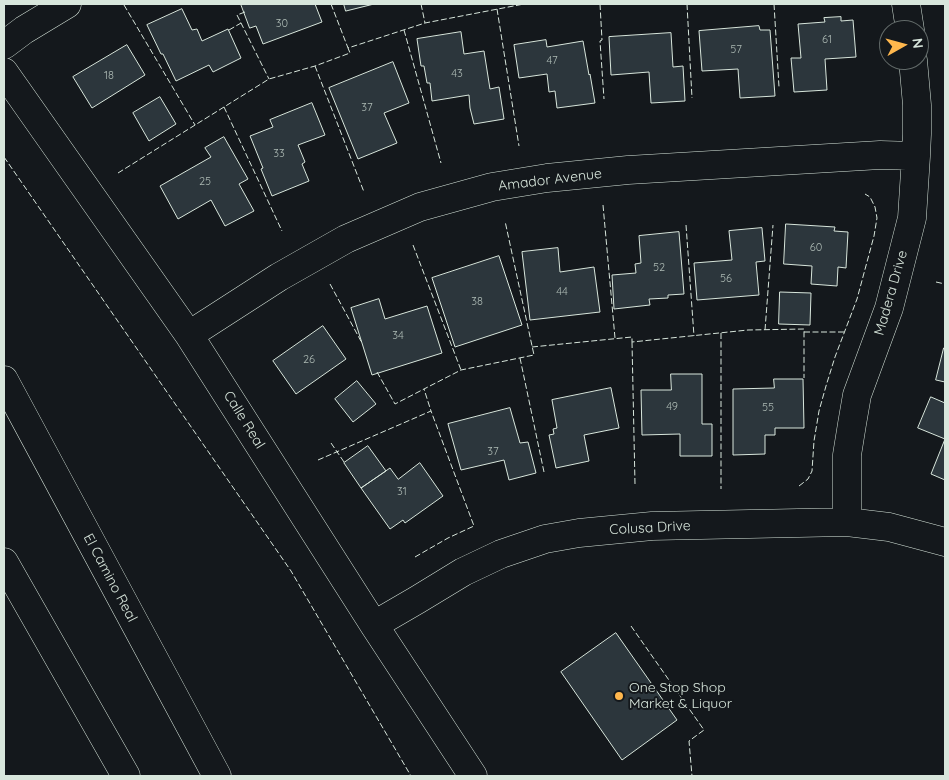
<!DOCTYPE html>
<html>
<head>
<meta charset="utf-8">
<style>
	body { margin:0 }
	#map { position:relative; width:949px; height:780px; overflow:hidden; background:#14181c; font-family:Quicksand,sans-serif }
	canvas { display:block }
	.frame { position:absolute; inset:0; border:5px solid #d8e6dc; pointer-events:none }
	.north { position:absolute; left:879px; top:20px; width:50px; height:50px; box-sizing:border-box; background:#14181c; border:1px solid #626a69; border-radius:50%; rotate:83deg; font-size:14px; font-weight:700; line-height:20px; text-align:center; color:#d8e6dc }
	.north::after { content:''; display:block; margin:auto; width:18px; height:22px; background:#ffb74d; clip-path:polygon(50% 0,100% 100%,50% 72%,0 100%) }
</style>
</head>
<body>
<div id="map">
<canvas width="949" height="780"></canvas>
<div class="frame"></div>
<div class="north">N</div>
</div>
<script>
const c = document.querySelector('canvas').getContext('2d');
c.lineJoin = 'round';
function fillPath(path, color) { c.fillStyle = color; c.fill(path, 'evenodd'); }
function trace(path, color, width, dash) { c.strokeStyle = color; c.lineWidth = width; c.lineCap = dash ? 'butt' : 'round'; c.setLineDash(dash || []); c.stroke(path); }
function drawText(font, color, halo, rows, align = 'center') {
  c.font = font + ' Quicksand,sans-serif'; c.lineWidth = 4; c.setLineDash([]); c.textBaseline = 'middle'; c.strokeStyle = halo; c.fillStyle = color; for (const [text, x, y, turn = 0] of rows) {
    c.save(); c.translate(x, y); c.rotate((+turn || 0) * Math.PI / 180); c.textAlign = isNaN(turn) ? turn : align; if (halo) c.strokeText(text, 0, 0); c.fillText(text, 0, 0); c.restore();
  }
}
const building = new Path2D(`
	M241 4H315L322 22 263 44 256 26 250 28Z
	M344 4H374L346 11Z
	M182 9 192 30 197 29 202 41 228 29 241 58 213 72 209 65 176 81 163 54H161L147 25Z
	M841 17V21L853 20 856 57 825 59 827 90 794 92 791 58H801L798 24 825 22 824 18Z
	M759 26 760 30H770L775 96 740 98 738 69 702 71 699 31Z
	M461 32 464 54 484 51 490 89 499 87 504 119 474 124 470 108 469 95 432 101 430 83H427L424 66H421L417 39Z
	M671 33 673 67 683 66 685 101 651 103 649 72 611 75 609 37Z
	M546 40 547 47 583 41 589 75 590 74 595 103 557 108 555 91 549 92 547 74 519 78 514 45Z
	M127 45 145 75 92 108 73 77Z
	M393 62 409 103 384 113 397 143 358 159 329 88Z
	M160 97 176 124 149 141 133 113Z
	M312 103 325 135 298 145 305 162 302 164 309 181 272 196 261 169 263 168 250 136 273 127 270 120Z
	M224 137 248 179 239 184 254 211 225 226 211 200 178 219 160 186 211 157 205 148Z
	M786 224 835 227 834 231 848 232 846 268 838 267 837 286 811 284 812 266 784 264Z
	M762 228 765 261 756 262 759 295 697 300 694 263 732 260 729 231Z
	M679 232 684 294 668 295V298L649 299 650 305 614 309 612 275 636 273 635 264 641 263 639 236Z
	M558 248 560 272 594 267 600 312 530 320 522 252Z
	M499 256 522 325 455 347 432 278Z
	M780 292 811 293 810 325 779 324Z
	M379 299 385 319 427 306 442 353 372 375 351 308Z
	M323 326 346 359 296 394 273 361Z
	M944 348H945V382L936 380Z
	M671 374H702V424H712V456H680V434L642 435 641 390H671Z
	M774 379H803L804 428H775V435H765V454L733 455V389L774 388Z
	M357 381 376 404 353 422 335 399Z
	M611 388 619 428 584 435 589 461 556 468 549 435 554 434 553 429 557 428 552 400Z
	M931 397 945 403V480L931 474 945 439 918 428Z
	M510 408 520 443 528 442 536 473 509 480 504 460 461 470 448 424Z
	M368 446 386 471 361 488 344 463Z
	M420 463 443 496 405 523 403 520 390 529 361 488 390 468 398 479Z
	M616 633 677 720 622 760 561 672Z`);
const minor = new Path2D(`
	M906 4 910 30
	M4 45 24 30 67 4
	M4 72 189 335 374 625 473 776
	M189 335 279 277 346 239 420 207 492 187 547 178 628 170 880 155 916 156
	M847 522V455L852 424 857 395 889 308 912 218 916 156 917 134V105L913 60
	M374 625 417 600 463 572 501 554 545 539 579 533 652 526 847 522 889 527 945 542`);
const highway = new Path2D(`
	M4 380 217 776
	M4 562 126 776`);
const fence = new Path2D(`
	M331 4 348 48
	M421 4 425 23
	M600 4 602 40 600 41 604 99
	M687 4 692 98
	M774 4 779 87
	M124 5 195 125
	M497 9 519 146
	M245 12 237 15 269 79
	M229 30 241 23
	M404 30 441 163
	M315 66 364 192
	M224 107 282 231
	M4 157 291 571 411 776
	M118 173 269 79 315 66 350 53 348 48 425 23 524 4
	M603 205 615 338
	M686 225 694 336
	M413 245 461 370
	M936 282 945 284
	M330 284 362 343
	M765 330 773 225
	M804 332H845
	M721 333V489
	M632 342 635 484
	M532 347 632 337V342L748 330 804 329V378
	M520 358 544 472
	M377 372 395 404 424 389
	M331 443 344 462
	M318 460 431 411 424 389 461 370 534 355 505 221
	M799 486 808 479 812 471 814 441 819 411 826 386 835 357 857 299 874 236 877 218 875 207 870 197 865 194
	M415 557 448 538 474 526 431 411
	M631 626 704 730 689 741 692 776`);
const markers = [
	[619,696,5,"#ffb74d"]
];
const numberNames = [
	["30",282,24],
	["61",827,40],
	["57",736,50],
	["47",552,61],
	["43",457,74],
	["18",109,76],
	["37",367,108],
	["33",279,154],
	["25",205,182],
	["60",816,248],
	["52",659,268],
	["56",726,279],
	["44",562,292],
	["38",477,302],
	["34",398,336],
	["26",309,360],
	["49",672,407],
	["55",768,408],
	["37",493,452],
	["31",402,492]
];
const streetNames = [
	["Amador Avenue",550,180,-7],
	["Madera Drive",891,293,-74],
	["Calle Real",244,420,58],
	["Colusa Drive",650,528,-3],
	["El Camino Real",110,578,62]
];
const poiNames = [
	["One Stop Shop",629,688],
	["Market & Liquor",629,704]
];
fillPath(building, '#2c363c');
trace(building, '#d8e6dc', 1);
trace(minor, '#d8e6dc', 29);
trace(highway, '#d8e6dc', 29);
trace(minor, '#14181c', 28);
trace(highway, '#14181c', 28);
trace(fence, '#d8e6dc', 1, [6, 2.5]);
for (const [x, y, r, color] of markers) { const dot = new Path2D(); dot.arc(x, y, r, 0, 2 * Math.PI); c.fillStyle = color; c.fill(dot); trace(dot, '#14181c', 2); }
drawText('11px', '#adbab4', null, numberNames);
drawText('14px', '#d8e6dc', '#14181c', streetNames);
drawText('14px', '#d8e6dc', '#14181c', poiNames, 'left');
</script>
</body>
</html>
